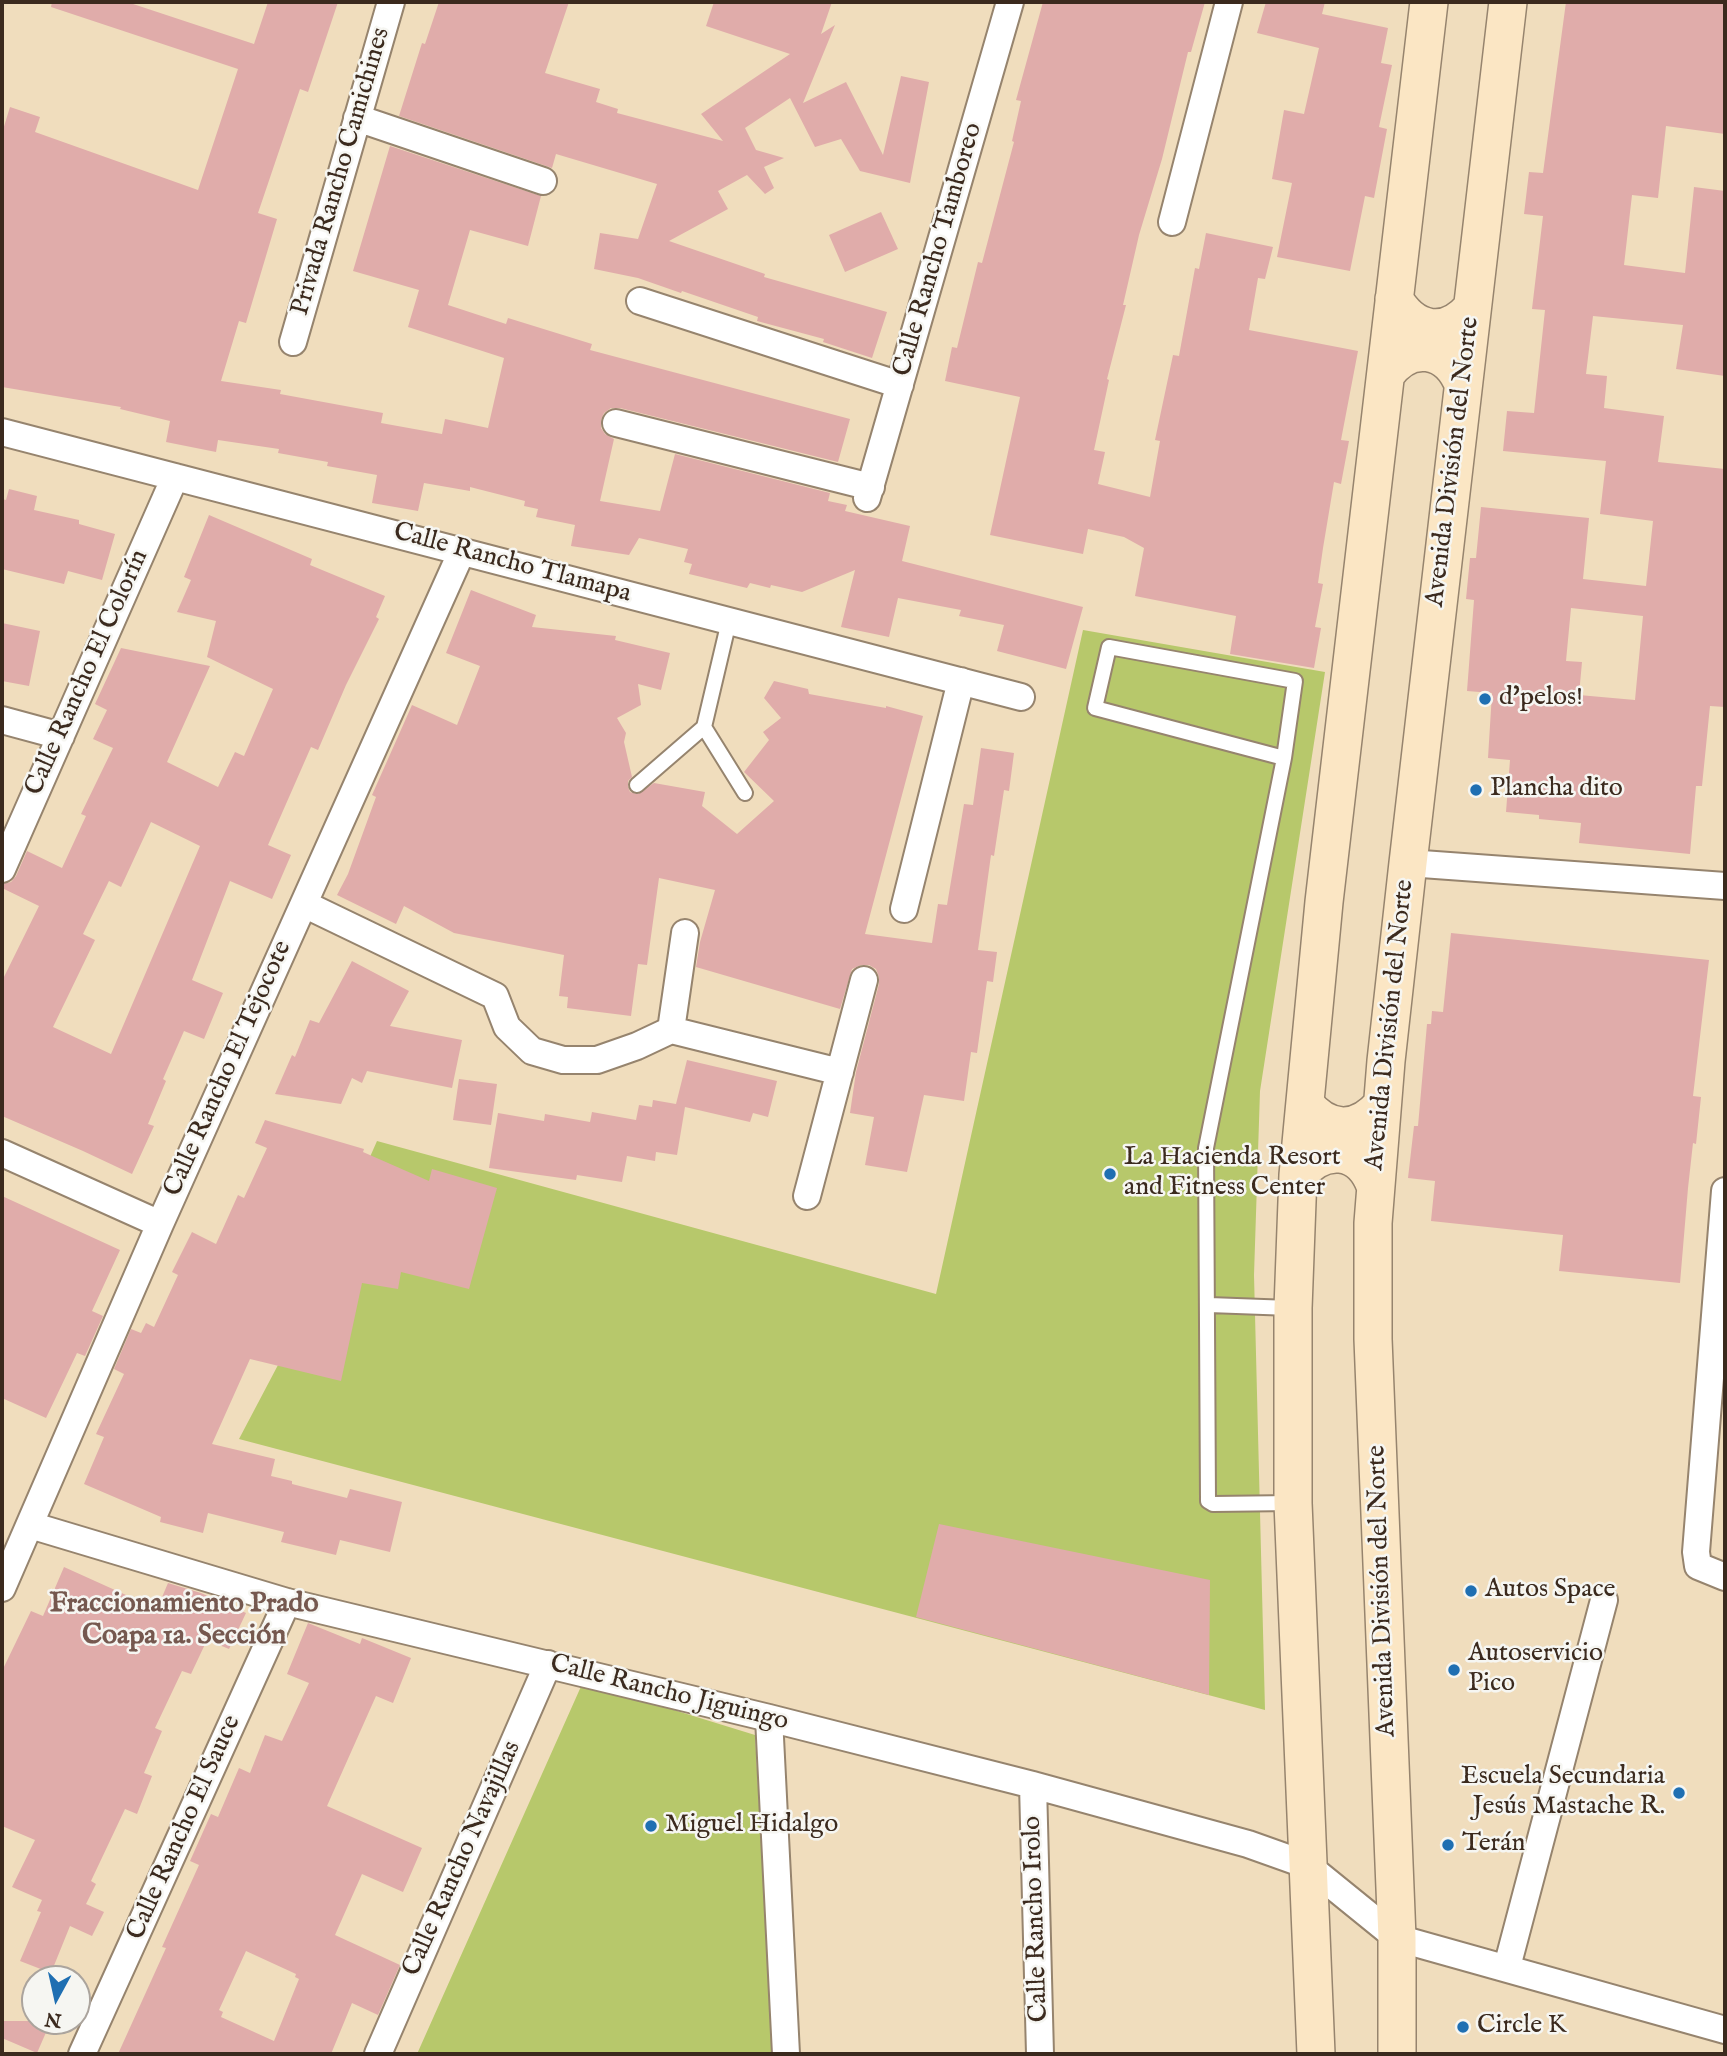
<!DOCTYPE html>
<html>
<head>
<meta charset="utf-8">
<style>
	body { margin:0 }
	#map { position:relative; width:1727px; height:2056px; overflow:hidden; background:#f0ddbd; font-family:"IM FELL English",serif }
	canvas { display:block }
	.frame { position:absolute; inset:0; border:4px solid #3b2a1e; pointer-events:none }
	.north { position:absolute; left:21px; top:1965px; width:70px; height:70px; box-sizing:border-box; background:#f6f6f2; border:2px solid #aba49d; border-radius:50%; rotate:188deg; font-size:19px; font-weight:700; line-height:28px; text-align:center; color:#3b2a1e }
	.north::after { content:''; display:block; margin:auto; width:24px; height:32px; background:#1f6fb2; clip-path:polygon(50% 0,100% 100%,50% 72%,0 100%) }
</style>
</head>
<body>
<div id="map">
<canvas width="1727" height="2056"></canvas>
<div class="frame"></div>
<div class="north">N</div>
</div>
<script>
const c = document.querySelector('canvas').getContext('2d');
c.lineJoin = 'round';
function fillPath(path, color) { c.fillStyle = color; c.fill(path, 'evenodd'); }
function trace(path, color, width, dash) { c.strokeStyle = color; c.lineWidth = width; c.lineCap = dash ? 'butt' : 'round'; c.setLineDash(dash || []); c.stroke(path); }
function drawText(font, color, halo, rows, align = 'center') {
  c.font = font + ' "IM FELL English",serif'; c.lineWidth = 5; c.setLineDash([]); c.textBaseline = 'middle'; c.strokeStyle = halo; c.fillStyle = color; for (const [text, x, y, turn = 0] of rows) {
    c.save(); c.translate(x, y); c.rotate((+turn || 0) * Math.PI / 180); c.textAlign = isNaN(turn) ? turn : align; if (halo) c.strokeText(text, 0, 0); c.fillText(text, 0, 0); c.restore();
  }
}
const green = new Path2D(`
	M1083 630 1325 672 1260 1091 1254 1275 1265 1710 239 1439 278 1365 377 1141 936 1294Z
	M583 1682 755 1735 773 2054H417Z`);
const building = new Path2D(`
	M52 2H127L254 44 268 2H338L308 92 300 89 258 213 277 219 246 323 239 321 221 381 281 390 280 394 383 413 381 423 442 434 445 419 488 428 504 358 408 327 419 290 353 271 390 146 541 196 528 246 470 230 448 305 506 324 508 318 592 344 590 350 850 419 838 462 620 408H611L604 413 601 420V428L605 434 614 439 600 501 660 511 675 454 830 493 828 501 847 505 845 511 910 526 902 561 1083 607 1066 669 997 651 1004 625 959 616 961 610 898 598 889 637 841 627 855 570 802 592 771 585 770 588 750 583 747 588 689 574 692 564 684 562 688 549 639 538 629 555 571 546 575 525 536 517 538 509 524 506 525 501 470 487V491L424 483 418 511 372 503 377 475 327 466 328 462 278 453 279 449 218 440 216 452 166 442 170 421 120 409 121 407 2 387V133L10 107 40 117 35 132 198 190 238 69 51 7Z
	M439 2H569L545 73 600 89 596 102 618 109 617 113 723 141 701 114 790 54 706 26 714 2H832L821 34 835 25 803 103 846 82 883 155 901 76 929 82 910 183 860 171 841 139 815 147 790 98 745 128 756 150 784 158 764 167 774 188 765 194 747 175 718 191 728 209 669 241 765 274 764 277 887 312 872 358 823 342 824 339 757 321 758 317 682 291 681 293 638 278 594 269 600 233 638 239 657 184 556 154 552 168 399 116 422 43 425 44Z
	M1043 2H1205L1191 52H1188L1162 159 1139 235 1123 305H1126L1107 379 1109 380 1094 450 1105 452 1098 484 1150 497 1160 441 1155 440 1173 355 1179 356 1195 268 1199 269 1206 233 1273 247 1265 279 1258 278 1249 330 1358 351 1341 440 1349 441 1341 484 1334 482 1323 548 1318 583 1323 584 1315 627 1321 628 1314 668 1230 654 1236 616 1135 596 1144 548 1124 537 1088 529 1083 554 990 535 1020 397 945 381 952 347 957 348 978 262 982 263 1014 142 1012 141 1021 101 1016 100Z
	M1266 2H1325L1322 14 1388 28 1381 63 1392 65 1379 127 1387 129 1374 198 1365 196 1350 271 1277 257 1292 183 1272 179 1284 110 1304 114 1319 48 1257 33Z
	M1566 2H1725V134L1666 126 1658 198 1632 195 1624 265 1685 273 1694 187 1725 191V376L1676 369 1683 325 1593 316 1586 374 1607 376 1604 408 1664 416 1658 462 1725 469V707L1710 706 1702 786H1696L1690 854 1579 843 1581 823 1539 819V815L1506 812 1510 760 1488 758 1492 693 1467 691 1474 600 1466 599 1470 558H1476L1481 507 1589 518 1583 579 1646 586 1653 521 1600 514 1606 461 1503 451 1507 411 1534 413 1545 310 1532 309 1543 216 1524 214 1529 172 1543 173ZM1571 608 1643 616 1635 700 1579 695 1582 662 1566 661Z
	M881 212 898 249 845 272 829 235Z
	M9 489 37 496 34 510 79 520V524L115 534 102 580 68 571 64 584 2 569V499L6 500Z
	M209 515 312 559 310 565 385 596 376 617 379 619 346 685 318 750 311 747 268 845 291 855 272 899 230 881 192 980 223 993 204 1039 184 1031 163 1079 166 1081 148 1124 154 1126 132 1174 83 1151 2 1116V981L39 906 2 888V884L11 882 16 876 27 851 62 868 86 816 81 814 113 748 93 739 107 710 95 704 121 648 210 666 167 762 218 787 235 752 244 756 273 689 207 657 216 621 177 612 191 580 184 577ZM151 822 200 846 111 1054 53 1027 95 940 83 934 109 881 121 887Z
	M471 590 536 615 532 627 616 636 615 640 670 653 661 690 638 684 641 705 617 718 626 733 624 742 632 777 628 781V787L630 792 638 794 654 783 705 792 702 806 737 834 774 801 744 772 769 740 763 732 781 718 764 698 774 681 808 689 809 694 886 708V706L923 716 865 934 932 943 938 904 947 905 964 804 973 805 981 748 1014 753 1009 791 1004 790 994 856 991 855 978 950 997 952 993 982 987 981 977 1053 971 1052 964 1101 924 1095 907 1172 865 1165 874 1117 850 1113 856 1072 879 984V977L876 969 869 965H861L852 969 840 1009 696 967 700 942 715 890 659 878 647 965 638 964 631 1016 567 1008 568 997 559 996 564 955 454 933 404 906 396 924 337 895 348 874 376 797 372 795 412 705 457 725 480 666 446 653Z
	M2 623 40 631 29 686 2 681Z
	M1451 933 1709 960 1693 1096 1701 1097 1696 1144 1693 1143 1688 1188 1680 1283 1559 1271 1563 1235 1431 1221 1435 1181 1408 1178 1414 1126H1418L1427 1024H1431L1432 1011 1443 1012Z
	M352 961 409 991 390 1026 462 1040 452 1088 367 1071 362 1083 352 1078 341 1104 275 1094 292 1055 295 1057 310 1020 319 1023Z
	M687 1060 777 1081 768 1117 753 1113 750 1122 685 1107 677 1155 656 1152 655 1161 627 1156 622 1182 577 1175 576 1180 489 1168 498 1113 544 1121 545 1114 590 1122 592 1112 636 1120 639 1105 652 1107 653 1100 676 1104Z
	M459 1079 497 1084 491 1125 453 1120Z
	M265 1120 364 1149 363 1152 429 1181 432 1169 497 1188 469 1289 401 1272 398 1289 362 1283 341 1381 250 1359 212 1444 275 1459 271 1476 292 1481V1484L347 1498 350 1489 402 1502 390 1552 340 1540 336 1555 281 1542 284 1532 208 1513 203 1533 160 1522 161 1517 84 1484 104 1437 96 1434 124 1374 114 1369 131 1329 141 1333 146 1323 154 1327 178 1275 172 1272 192 1232 216 1244 238 1195 244 1198 267 1148 255 1143Z
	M2 1196 120 1250 92 1311 103 1316 85 1356 77 1353 46 1418 2 1398Z
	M939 1524 1210 1580 1209 1695 916 1617Z
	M64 1567 157 1609 168 1583 201 1593 246 1613 229 1649 207 1640 191 1674 182 1671 155 1728 162 1731 144 1773 152 1776 137 1814 125 1809 91 1881 96 1884 86 1904 104 1912 92 1936 70 1926 51 1973 20 1961 41 1912 37 1911 42 1900 12 1887 35 1840 2 1826V1671L31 1611 43 1616Z
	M308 1623 360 1644 362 1638 411 1658 393 1703 376 1696 327 1806 422 1848 403 1892 362 1874 335 1935 400 1965 378 2015 352 2003 331 2054H118L166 1948 162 1947 199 1865 190 1861 211 1814 218 1817 239 1768 250 1773 265 1735 282 1741 309 1683 287 1674ZM246 1951 296 1974 295 1977 299 1979 274 2041 221 2017 223 2012 219 2010Z
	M2 2021H51L37 2053 2 2038Z`);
const service = new Path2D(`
	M729 621 704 727 745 793
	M1284 758 1095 708 1109 647 1295 681 1284 758 1206 1148 1208 1501 1213 1504 1292 1503
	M637 785 704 727
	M1209 1305 1291 1308`);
const minor = new Path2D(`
	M357 118 543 181
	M1172 222 1229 2
	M640 301 900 385
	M293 342 391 2
	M616 423 871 487
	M2 432 1021 697
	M867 498 1010 2
	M2 720 61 736
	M1408 863 1725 886
	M2 869 175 477
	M304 904 495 996 507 1027 532 1051 563 1060H597L637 1046 671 1030 840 1072
	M904 909 961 681
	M671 1030 685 933
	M2 1153 160 1224
	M1725 1191 1696 1552 1698 1566 1725 1577
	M807 1196 864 980
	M30 1525 287 1602 769 1718 1033 1785 1248 1844 1307 1865 1397 1938 1725 2030
	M2 1588 160 1224 462 551
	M769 1718 786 2054
	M1033 1785 1040 2054
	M1507 1967 1604 1600
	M82 2054 287 1602
	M378 2054 548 1664`);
const secondary = new Path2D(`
	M1394 299C1414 333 1446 338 1472 308
	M1386 374C1410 341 1448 347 1463 384
	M1305 1104C1328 1133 1358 1133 1382 1105
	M1298 1175C1323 1145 1360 1146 1375 1185
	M1316 2054 1293 1503V1308L1298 1175 1324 902 1429 2
	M1397 2054V1938L1373 1339V1223L1386 1061 1408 863 1508 2`);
const markers = [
	[1485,699,7,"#1f6fb2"],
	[1476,790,7,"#1f6fb2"],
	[1110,1174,7,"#1f6fb2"],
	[1471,1591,7,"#1f6fb2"],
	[1454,1670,7,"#1f6fb2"],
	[1679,1793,7,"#1f6fb2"],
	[651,1826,7,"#1f6fb2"],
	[1448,1845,7,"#1f6fb2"],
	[1463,2027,7,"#1f6fb2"]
];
const streetNames = [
	["Privada Rancho Camichines",342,172,-74],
	["Calle Rancho Tamboreo",939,250,-74],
	["Avenida División del Norte",1454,462,-83],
	["Calle Rancho Tlamapa",512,564,15],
	["Calle Rancho El Colorín",88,673,-66],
	["Avenida División del Norte",1391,1025,-84],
	["Calle Rancho El Tejocote",229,1069,-66],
	["Avenida División del Norte",1383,1591,-92],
	["Calle Rancho Jiguingo",669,1694,14],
	["Calle Rancho El Sauce",185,1828,-66],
	["Calle Rancho Navajillas",463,1859,-66],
	["Calle Rancho Irolo",1037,1919,-92]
];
const poiNames = [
	["d'pelos!",1499,699],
	["Plancha dito",1490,790],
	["La Hacienda Resort",1124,1159],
	["and Fitness Center",1124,1189],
	["Autos Space",1485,1591],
	["Autoservicio",1468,1655],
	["Pico",1468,1685],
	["Escuela Secundaria",1665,1778,"right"],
	["Jesús Mastache R.",1665,1808,"right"],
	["Miguel Hidalgo",665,1826],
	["Terán",1462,1845],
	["Circle K",1477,2027]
];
const neighbourhoodNames = [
	["Fraccionamiento Prado",184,1605],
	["Coapa 1a. Sección",184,1637]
];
fillPath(green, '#b7c86b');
fillPath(building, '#e0acaa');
trace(service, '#96846e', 18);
trace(minor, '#96846e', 30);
trace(secondary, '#96846e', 40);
trace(service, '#fff', 14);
trace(minor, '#fff', 26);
trace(secondary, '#fbe6c4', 37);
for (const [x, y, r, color] of markers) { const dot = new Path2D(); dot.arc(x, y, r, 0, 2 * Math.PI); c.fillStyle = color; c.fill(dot); trace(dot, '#f6f6f2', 2.5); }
drawText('26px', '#3b2a1e', '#f6f6f2', streetNames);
drawText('26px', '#3b2a1e', '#f6f6f2', poiNames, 'left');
drawText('bold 28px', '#75584f', '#f6f6f2', neighbourhoodNames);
</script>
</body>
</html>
